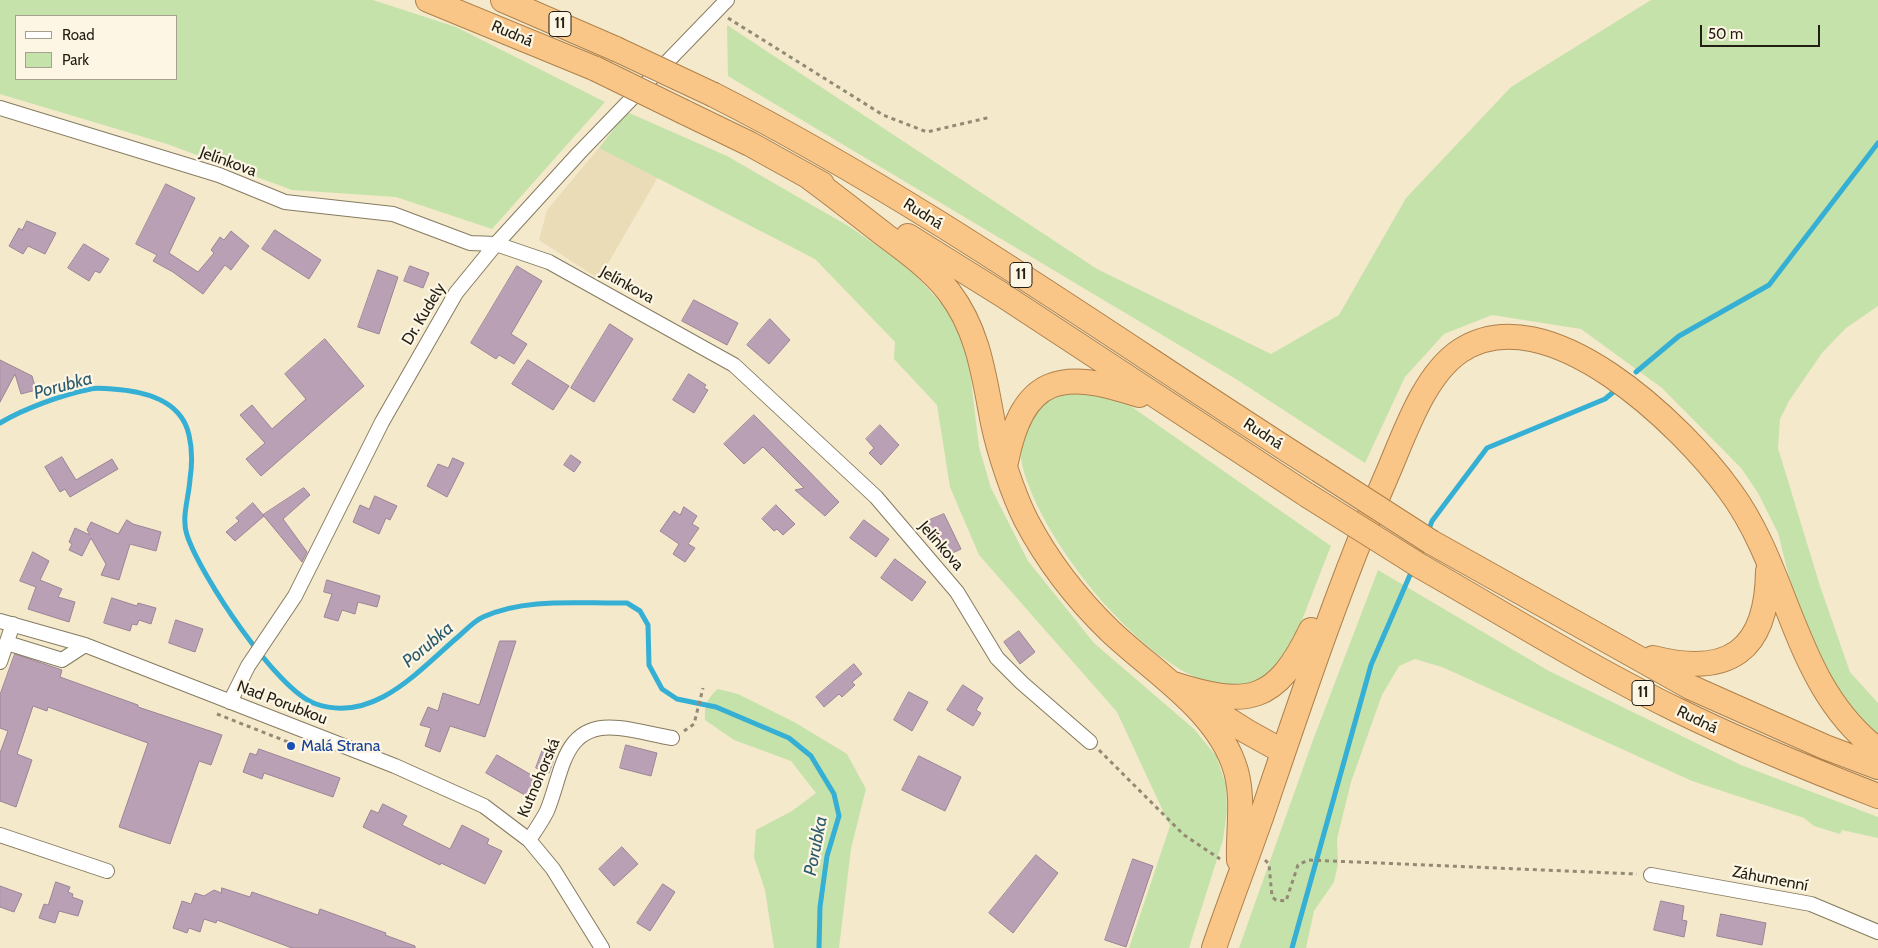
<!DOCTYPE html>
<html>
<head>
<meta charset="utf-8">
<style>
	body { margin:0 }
	#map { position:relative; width:1878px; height:948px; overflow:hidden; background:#f4e9cb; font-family:Cabin,sans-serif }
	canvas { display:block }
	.legend { position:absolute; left:15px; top:15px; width:162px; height:65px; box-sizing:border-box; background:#fdf6e4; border:1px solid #a5a090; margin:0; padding:6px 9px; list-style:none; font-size:15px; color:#221e13 }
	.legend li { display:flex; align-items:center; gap:10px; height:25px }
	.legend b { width:25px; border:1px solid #a5a090 }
	.scale { position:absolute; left:1700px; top:25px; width:120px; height:22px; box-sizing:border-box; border:2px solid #221e13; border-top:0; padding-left:6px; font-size:15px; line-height:18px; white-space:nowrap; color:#221e13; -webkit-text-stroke:4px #fdf6e4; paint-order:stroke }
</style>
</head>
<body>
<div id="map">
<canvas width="1878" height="948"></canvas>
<ul class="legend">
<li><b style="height:6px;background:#fff"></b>Road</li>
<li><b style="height:14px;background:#c6e2ab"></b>Park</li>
</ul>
<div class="scale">50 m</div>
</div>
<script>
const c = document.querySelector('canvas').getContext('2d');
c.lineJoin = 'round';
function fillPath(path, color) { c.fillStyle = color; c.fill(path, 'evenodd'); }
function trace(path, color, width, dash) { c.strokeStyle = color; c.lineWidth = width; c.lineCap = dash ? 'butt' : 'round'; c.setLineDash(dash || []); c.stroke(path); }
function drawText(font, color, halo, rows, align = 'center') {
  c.font = font + ' Cabin,sans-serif'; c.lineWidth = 4.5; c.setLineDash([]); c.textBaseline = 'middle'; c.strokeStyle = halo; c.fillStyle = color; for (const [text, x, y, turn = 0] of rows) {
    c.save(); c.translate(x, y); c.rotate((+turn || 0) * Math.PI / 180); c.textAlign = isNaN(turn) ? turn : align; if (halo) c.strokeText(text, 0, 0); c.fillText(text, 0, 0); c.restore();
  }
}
const built = new Path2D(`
	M599 148 658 177 599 279 539 240 547 210Z`);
const green = new Path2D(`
	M0 0H373L456 27 605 102 492 229 396 197 292 190 167 144 0 94ZM16 16H176V79H16Z
	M1651 0H1878V306L1846 328 1822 353 1789 401 1780 419 1778 448 1820 586 1850 672 1878 703V734L1845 704 1813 644 1790 581 1778 533 1758 493 1741 468 1662 388 1581 329 1492 315 1444 334 1405 377 1365 463 1236 379 728 76 727 25 1097 269 1271 354 1339 315 1406 198 1511 87Z
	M627 112 727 156 850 227 908 267 951 314 968 355 979 447 991 488 1028 561 1094 643 1194 729 1216 756 1226 785 1227 811 1223 840 1189 948H1129L1170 826 1117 712 979 555 950 487 937 405 894 359 895 342 815 259 599 148Z
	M1075 392 1110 395 1132 407 1331 546C1321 570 1312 595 1302 620 1297 632 1294 647 1285 657 1279 665 1268 675 1260 680 1178 726 1015 518 1020 443 1020 438 1025 432 1028 427 1043 400 1044 396 1075 392Z
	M1378 570 1549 671 1741 765 1878 817V838L1842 830 1840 834 1814 826 1804 818 1692 781 1442 667 1415 659 1399 666 1382 695 1351 782 1337 839 1338 864 1334 882 1314 911 1306 948H1239L1313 740Z
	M718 689 738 694 796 723 847 754 866 789 851 849 839 948H774L765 890 754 857 756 830 792 811 816 793 791 761 734 740 705 720C704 706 707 698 718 689Z`);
const stream = new Path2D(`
	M1636 372 1679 336 1769 285 1878 143
	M0 423C23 409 64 394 91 389 97 387 105 389 112 389 143 391 181 399 189 435 192 448 192 466 190 479 189 497 181 518 187 535 200 575 277 691 316 704 374 724 419 670 459 636 466 630 474 621 483 617 526 597 581 604 627 603L640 611 648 625 649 665 662 689 677 699 716 707 789 738 811 756 834 794 839 816 827 856 820 907 819 948
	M1428 532 1432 521 1487 448 1605 399 1617 389
	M1292 948 1371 665 1413 568`);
const building = new Path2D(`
	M166 184 195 198 169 253 198 272 214 253 211 250 220 237 224 240 231 231 249 246 231 270 225 265 203 294 173 272 153 261 157 255 136 244Z
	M27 221 56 233 45 254 28 246 23 254 9 246 19 228 22 230Z
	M275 230 321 260 309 279 262 249Z
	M84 244 109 259 100 273 95 271 89 281 68 268Z
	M410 266 429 273 423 288 404 281Z
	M517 266 542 281 511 334 527 344 514 364 499 355 496 359 471 343Z
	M378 270 398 277 379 334 358 327Z
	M694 300 738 323 727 345 682 321Z
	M770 319 790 340 769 364 747 345Z
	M610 324 633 339 594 402 571 388Z
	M325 339 364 386 261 476 246 459 265 443 240 415 252 405 272 429 306 399 285 374Z
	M0 360 32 376 36 390 21 394 15 374 0 402Z
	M528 360 569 386 553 410 512 384Z
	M689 374 706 385 704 388 708 390 694 413 673 400Z
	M754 415 839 502 825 516 795 490 804 488 763 447 744 464 724 444Z
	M880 425 899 445 881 465 869 453 874 448 866 439Z
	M571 455 581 462 574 472 564 465Z
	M62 457 76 480 112 459 118 469 70 497 65 489 60 492 45 467Z
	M453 458 464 463 447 497 427 486 438 464 448 468Z
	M304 488 310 495 283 519 307 552 302 562 263 515Z
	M375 496 397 506 390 520 386 518 379 534 353 522 360 505 369 509Z
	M253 503 264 516 235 541 226 532 239 521 236 518Z
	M776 505 795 524 783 535 777 529 774 531 762 519Z
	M684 507 697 516 692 524 699 528 688 544 695 548 685 562 673 554 679 544 660 531 674 511 680 515Z
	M944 514 961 549 942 558 925 522Z
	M127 520 133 524 161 532 156 551 130 544 119 580 101 575 106 564 91 538 82 556 69 550 72 544 69 542 75 528 90 535 87 530 91 522 118 534Z
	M864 520 889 539 876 557 850 538Z
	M33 552 49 561 40 580 62 589 58 597 75 602 69 622 28 609 36 587 20 581Z
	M895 559 926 582 912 601 881 578Z
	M327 580 380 596 377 607 358 602 355 614 342 610 338 621 324 617 332 594 324 592Z
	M112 598 137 606 138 603 156 608 151 624 139 620 137 625 132 624 130 631 104 623Z
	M176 620 203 629 195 652 169 643Z
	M1019 631 1035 652 1020 664 1004 642Z
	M500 641H516L485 737 450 726 440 752 425 746 431 728 420 725 428 707 438 711 443 693 479 705Z
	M15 654 62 670 60 677 138 705V707L222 735 211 765 199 761 170 844 119 827 148 743 48 707 47 711 33 706 17 754 32 760 16 807 0 801V753L8 731 0 728V695Z
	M854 664 862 674 852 682 855 685 842 697 839 694 824 707 816 697Z
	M963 685 983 698 976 710 981 713 973 726 947 710Z
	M909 692 928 702 912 731 894 720Z
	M626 745 657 753 651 776 620 768Z
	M259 749 340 778 333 797 264 773 262 779 243 772 250 753 256 755Z
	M543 749 556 753 549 773 536 768Z
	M497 755 540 780 530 798 486 773Z
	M919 756 961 777 945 811 902 790Z
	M383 804 407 816 402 825 450 849 462 825 489 839 487 844 502 851 485 884 441 863 440 865 363 827 371 810 378 813Z
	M622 847 638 864 614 886 599 869Z
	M1036 855 1058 873 1013 933 989 913Z
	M1133 859 1153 866 1126 947 1105 940Z
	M56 882 70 887 68 892 73 894 72 897 83 901 78 916 59 911 55 923 39 918 44 904 48 905Z
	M663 884 675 892 650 931 637 923Z
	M0 886 22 894 14 912 0 907Z
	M222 888 250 897 252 892 318 915 320 909 386 933 385 935 415 946V948H292L217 920 216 923 204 919 200 932 189 928 187 933 173 928 182 901 191 904 195 893 204 896 214 890 221 893Z
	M1661 901 1684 906 1682 920 1687 921 1684 937 1654 930Z
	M1721 914 1766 923 1762 945 1717 936Z`);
const path = new Path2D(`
	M728 18 883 115 927 132 991 117
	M217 714 288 742
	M684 731 694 724 703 688
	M1099 750 1184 835 1220 859
	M1265 860 1269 864 1272 897 1276 900 1286 901 1298 865 1308 860 1637 874`);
const minor = new Path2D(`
	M0 108 219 175 285 202 393 214 470 243 496 244 549 262 734 365 876 497 957 592 997 658 1022 683 1090 742
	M0 621 85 645 395 766 484 806 529 840 553 869 602 948
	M7 643 62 660 85 645
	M0 662 13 624
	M230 702 248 666 295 596 382 422 456 293 496 244 579 153 727 0
	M0 835 107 871
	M529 840C535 831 542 821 547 811 563 773 562 721 619 728 637 730 655 735 672 738
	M1651 875 1811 904 1878 932`);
const trunk = new Path2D(`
	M428 0 596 69
	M503 0 616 49
	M714 95C925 202 1119 343 1319 470
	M684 112 750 144 822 184
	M809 177C835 196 860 216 886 236 909 253 932 270 949 292 979 331 984 377 993 423 999 452 1013 494 1026 520 1047 560 1077 599 1110 631 1153 672 1219 711 1236 771 1244 800 1238 830 1239 860
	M908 236 1001 294 1307 495
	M1006 462C1023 375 1062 369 1139 395
	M1431 542 1690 687 1825 747 1878 767
	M1420 566C1506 615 1590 668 1679 711 1744 743 1811 770 1878 796
	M1653 658C1729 677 1767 651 1768 571
	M1173 684C1248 708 1276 703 1311 630
	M1200 702 1246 731 1282 751
	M1214 948C1232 895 1253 843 1270 791 1306 685 1342 579 1386 477 1404 436 1423 376 1460 351 1547 293 1683 426 1730 491 1790 572 1793 686 1878 750`);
const trunkBridge = new Path2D(`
	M616 49 714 95
	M596 69 684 112
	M1319 470 1431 542
	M1307 495 1420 566`);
const markers = [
	[291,746,5,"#1a4fb4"]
];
const shields = [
	[560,24,22],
	[1021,275,22],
	[1643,693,22]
];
const shieldNames = [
	["11",560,24],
	["11",1021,275],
	["11",1643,693]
];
const streetNames = [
	["Rudná",512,34,23],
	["Jelínkova",228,162,20],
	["Rudná",923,214,32],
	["Jelínkova",627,285,29],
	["Dr. Kudely",424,314,-59],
	["Rudná",1263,434,33],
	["Jelínkova",941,546,49],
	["Nad Porubkou",282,703,21],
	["Rudná",1697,720,26],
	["Kutnohorská",539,778,-67],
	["Záhumenní",1770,879,11]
];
const transitNames = [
	["Malá Strana",301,746]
];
const waterNames = [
	["Porubka",63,386,-15],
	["Porubka",428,645,-40],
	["Porubka",816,846,-79]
];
fillPath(built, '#eadcb7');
fillPath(green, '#c6e2ab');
trace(stream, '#35afd4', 5);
fillPath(building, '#b9a0b5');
trace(building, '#9c8498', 1);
trace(minor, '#867b60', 16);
trace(trunk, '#ae814c', 26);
trace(path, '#928a75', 3, [4, 4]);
trace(minor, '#fff', 14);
trace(trunk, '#fac688', 24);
trace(trunkBridge, '#ae814c', 26, []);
trace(trunkBridge, '#fac688', 24);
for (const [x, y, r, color] of markers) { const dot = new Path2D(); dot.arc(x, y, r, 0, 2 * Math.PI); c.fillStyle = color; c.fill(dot); trace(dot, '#fdf6e4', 2); }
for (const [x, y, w] of shields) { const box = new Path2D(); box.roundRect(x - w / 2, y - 12.5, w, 25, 4); c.fillStyle = '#fdf6e4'; c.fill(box); trace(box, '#221e13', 1); }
drawText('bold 15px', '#221e13', null, shieldNames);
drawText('16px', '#221e13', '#fdf6e4', streetNames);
drawText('16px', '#164399', '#fdf6e4', transitNames, 'left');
drawText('italic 18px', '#2c5c6d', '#fdf6e4', waterNames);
</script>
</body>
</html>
